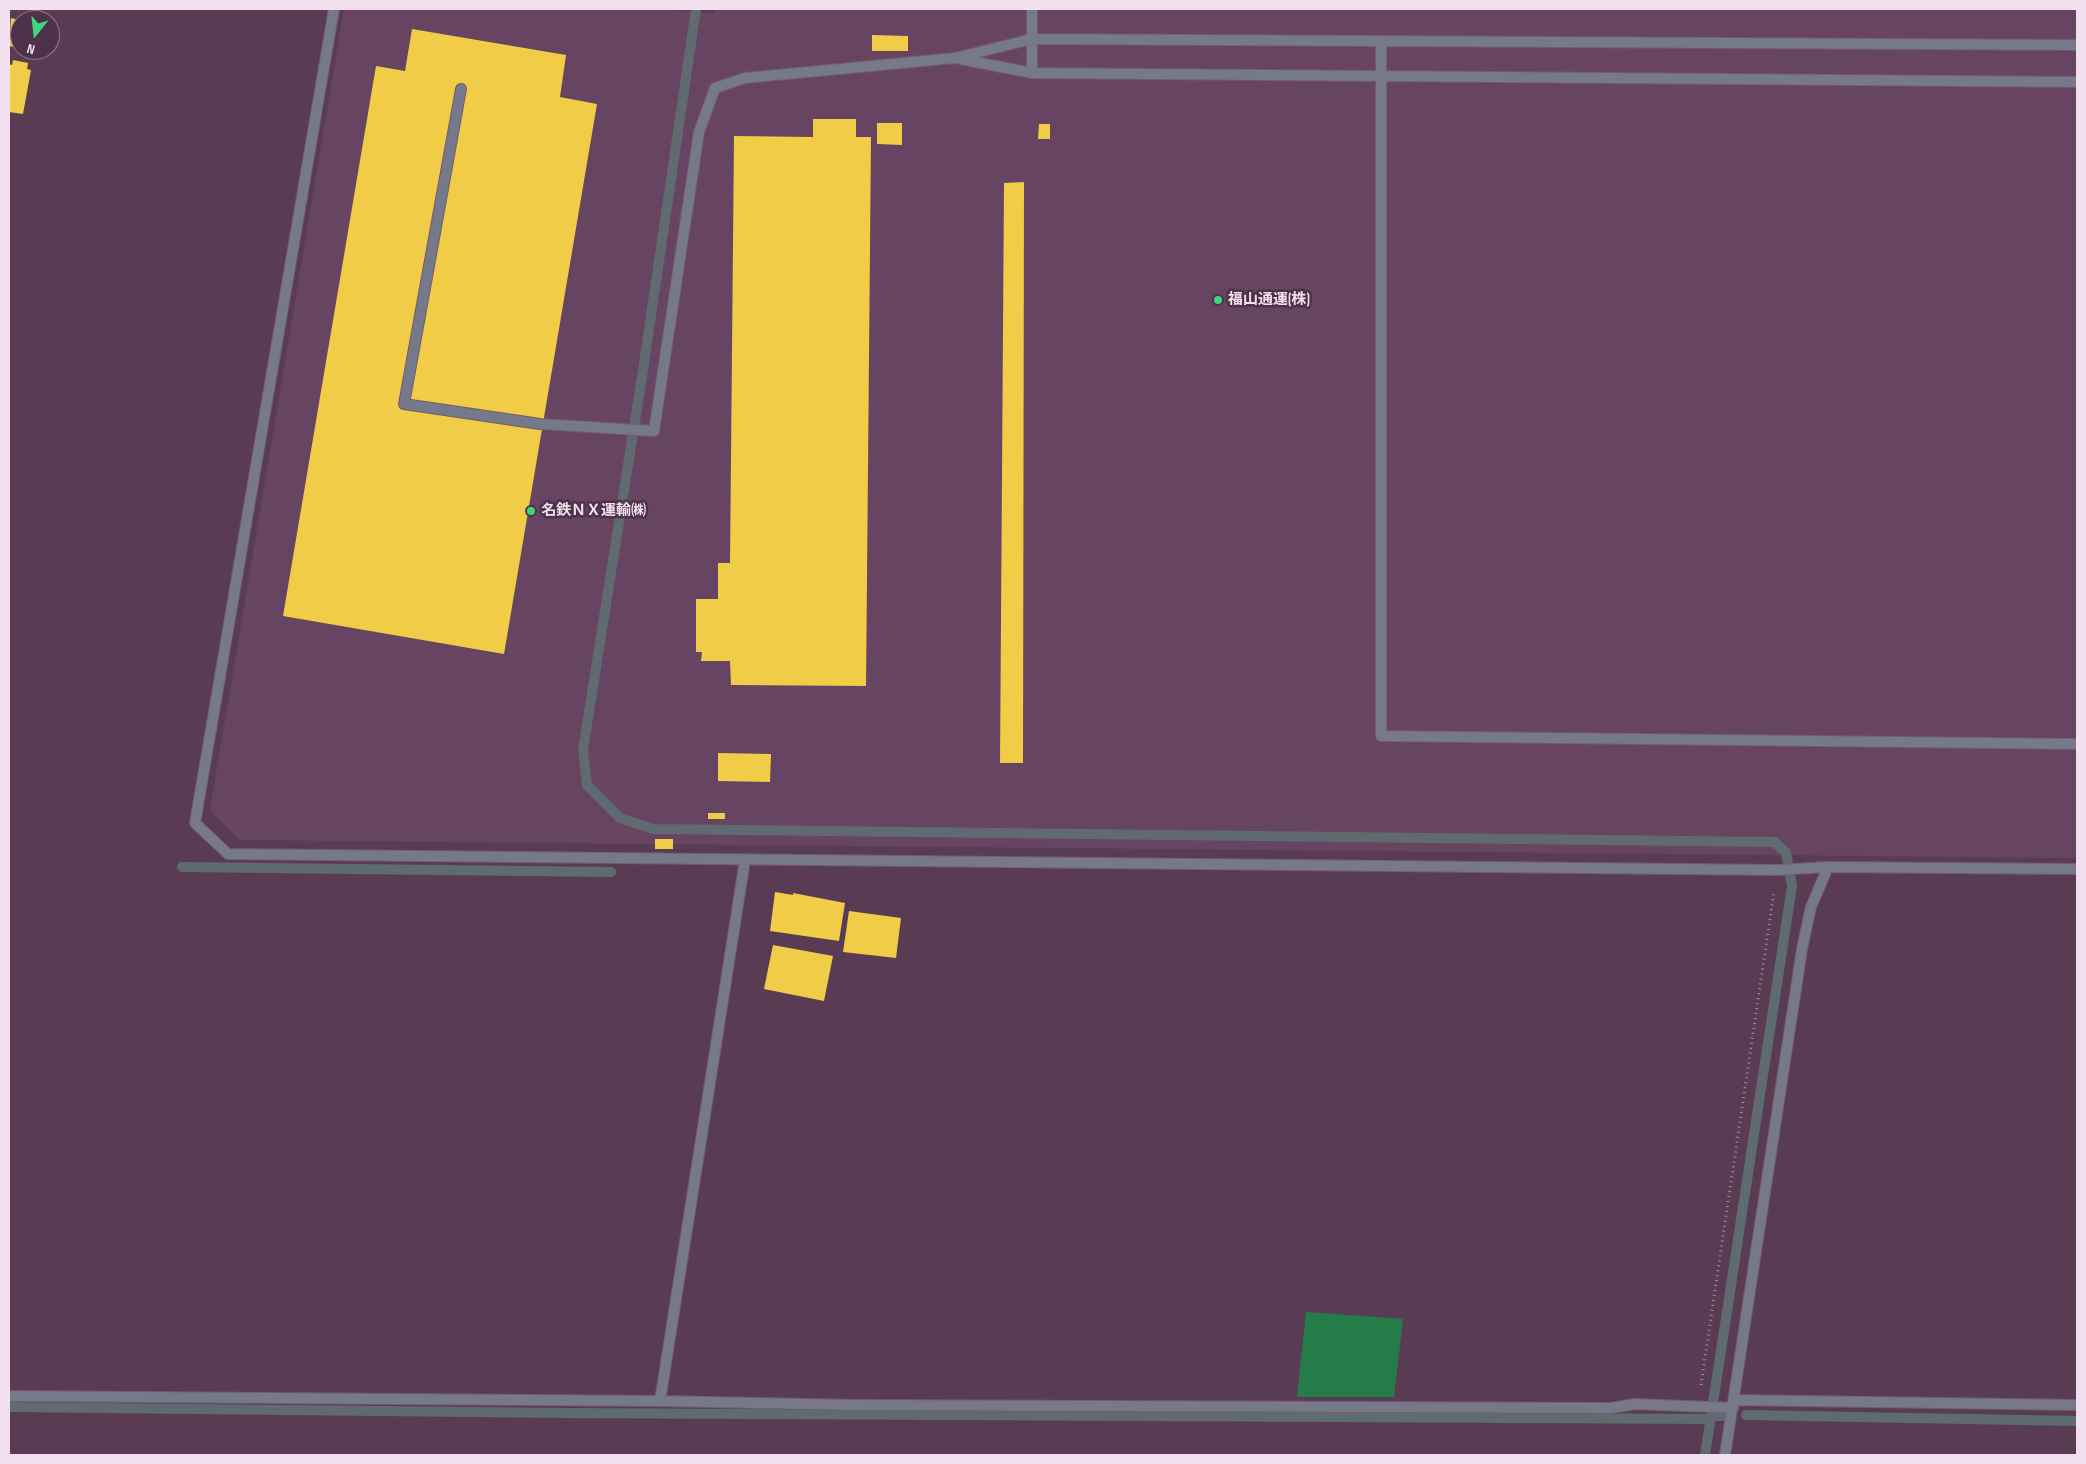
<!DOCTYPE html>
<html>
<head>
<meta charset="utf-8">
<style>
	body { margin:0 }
	#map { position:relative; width:2086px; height:1464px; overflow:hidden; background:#593c54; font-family:"Sofia Sans Condensed",sans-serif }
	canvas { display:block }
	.frame { position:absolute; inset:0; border:10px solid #f2e0ee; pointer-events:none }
	.north { position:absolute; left:10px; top:10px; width:50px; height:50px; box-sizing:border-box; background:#4e3249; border:1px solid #90788b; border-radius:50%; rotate:196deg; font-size:14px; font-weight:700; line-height:20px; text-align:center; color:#f2e0ee }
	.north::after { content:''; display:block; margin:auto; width:18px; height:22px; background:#3cd77e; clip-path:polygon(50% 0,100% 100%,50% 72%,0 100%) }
</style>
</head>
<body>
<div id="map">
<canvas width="2086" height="1464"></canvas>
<div class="frame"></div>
<div class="north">N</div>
</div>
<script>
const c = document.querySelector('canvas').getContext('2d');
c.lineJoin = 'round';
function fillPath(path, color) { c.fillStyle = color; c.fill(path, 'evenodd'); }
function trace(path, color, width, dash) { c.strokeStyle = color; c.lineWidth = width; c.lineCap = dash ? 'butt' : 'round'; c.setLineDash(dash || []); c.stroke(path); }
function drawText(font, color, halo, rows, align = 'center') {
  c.font = font + ' "Sofia Sans Condensed","Noto Sans JP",sans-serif'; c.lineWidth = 5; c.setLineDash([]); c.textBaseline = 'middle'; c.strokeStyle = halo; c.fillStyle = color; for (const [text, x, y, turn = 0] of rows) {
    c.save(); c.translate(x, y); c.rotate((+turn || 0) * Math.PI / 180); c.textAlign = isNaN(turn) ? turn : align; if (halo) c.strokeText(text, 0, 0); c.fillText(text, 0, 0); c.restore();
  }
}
const built = new Path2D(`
	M344 9H669L714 14 715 9H2077V858L239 840 210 810Z`);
const green = new Path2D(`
	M1306 1312 1403 1319 1394 1397H1297Z`);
const stream = new Path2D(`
	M696 9 643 370 583 750 587 785 620 818 653 829 1775 842 1786 853 1792 886 1705 1455
	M182 867 611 872
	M9 1407 565 1413 1711 1419
	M1746 1415 2077 1421
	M1711 1416H1724`);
const building = new Path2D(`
	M11 18 20 20V48L9 46Z
	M412 29 566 55 560 97 597 104 504 654 283 616 376 66 405 71Z
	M872 35 908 36V51H872Z
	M13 60 28 63 27 69 31 70 23 114 9 112V64L12 65Z
	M813 119H856V137H871L866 686 731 685 730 661H701L702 652H696V599H718V563H730L734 136 813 137Z
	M877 123H902V145L877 144Z
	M1039 124H1050V139H1038Z
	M1024 182 1023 763H1000L1004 183Z
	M718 753 771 754 770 782 718 781Z
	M708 813H725V819H708Z
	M655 839H673V849H655Z
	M775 892 793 895V893L845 903 839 941 770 931Z
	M849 911 901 918 896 958 843 952Z
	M773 945 833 956 824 1001 764 989Z`);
const path = new Path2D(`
	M1701 1385 1774 892`);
const service = new Path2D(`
	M1032 9V73
	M1381 41V736L2077 744
	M960 59 1032 73 2077 82
	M461 89 404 404 540 424 654 431 699 132 715 88 745 78 955 58 1032 39 2077 45`);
const minor = new Path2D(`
	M334 9 195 823 228 854 1777 870 1828 867 2077 869
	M9 1396 660 1401 854 1405 1611 1408 1635 1404 1733 1408
	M1734 1400 2077 1405
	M660 1401 745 860
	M1725 1455 1802 949 1811 907 1828 867`);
const markers = [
	[1218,300,5,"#3cd77e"],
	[531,511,5,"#3cd77e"]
];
const poiNames = [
	["福山通運(株)",1228,300],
	["名鉄ＮＸ運輸㈱",541,511]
];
fillPath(built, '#674461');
fillPath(green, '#247d49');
trace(stream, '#5f6a71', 10);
fillPath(building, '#f0cc47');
trace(service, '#755a70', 12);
trace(minor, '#755a70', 12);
trace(path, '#a48c9f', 3, [1, 4]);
trace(service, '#757989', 10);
trace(minor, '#757989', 10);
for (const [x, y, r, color] of markers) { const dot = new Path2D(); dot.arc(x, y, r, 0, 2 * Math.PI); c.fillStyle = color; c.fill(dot); trace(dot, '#4e3249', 2); }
drawText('bold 15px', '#f2e0ee', '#4e3249', poiNames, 'left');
</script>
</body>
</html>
